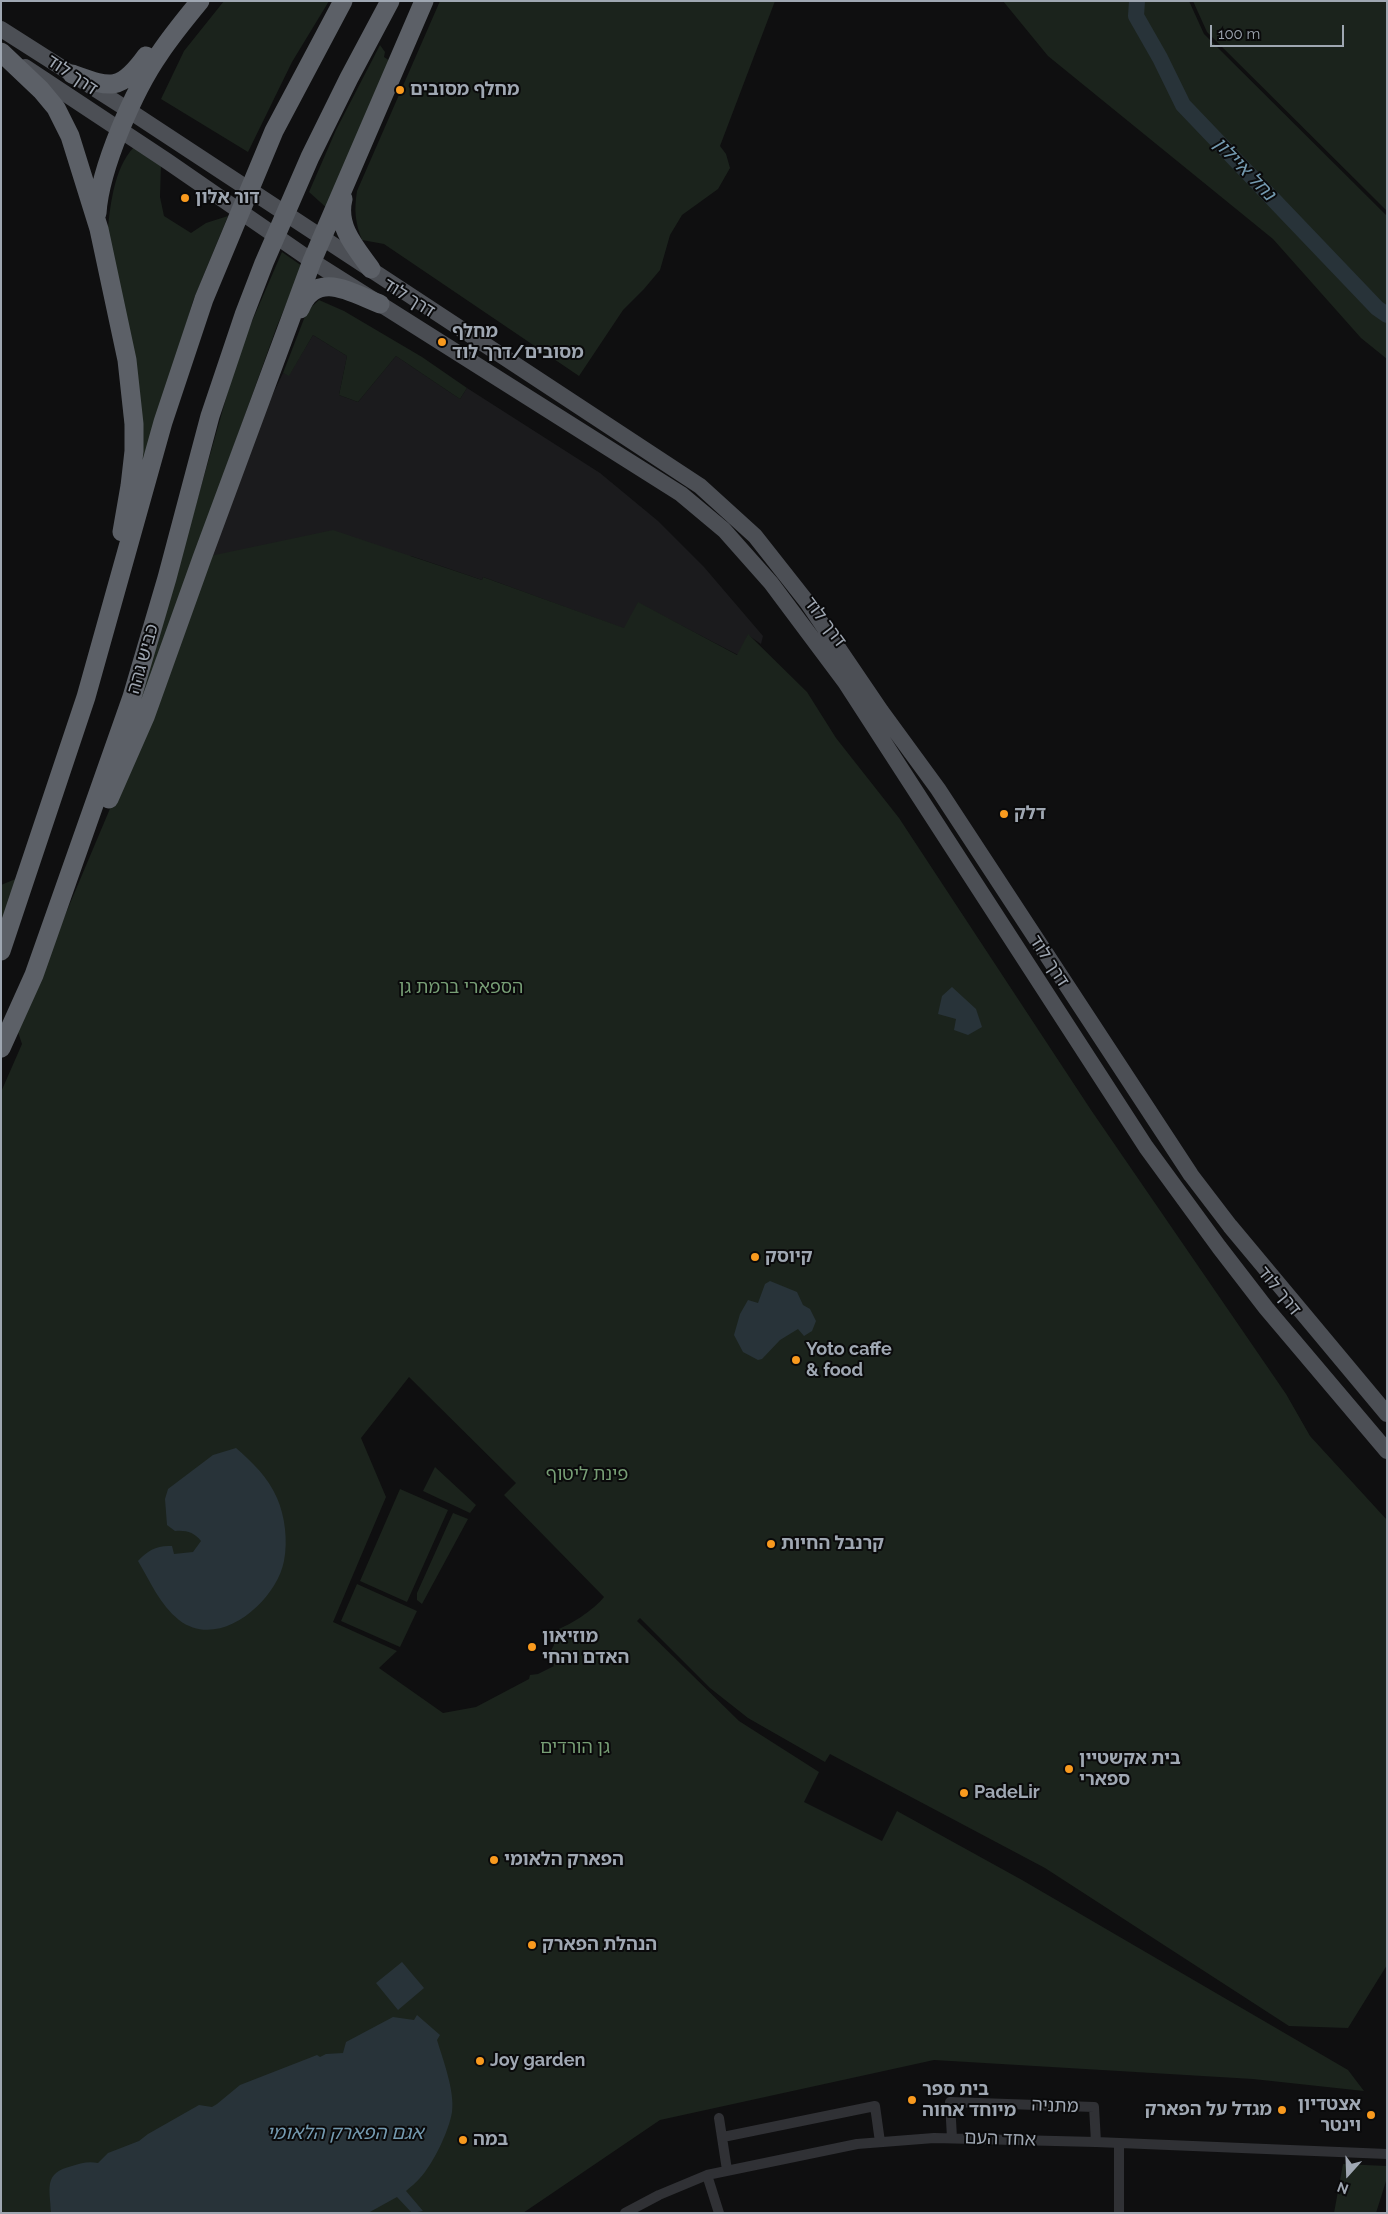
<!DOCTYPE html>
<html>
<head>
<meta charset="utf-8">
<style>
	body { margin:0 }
	#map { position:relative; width:1388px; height:2214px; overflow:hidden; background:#0f0f10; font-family:Raleway,sans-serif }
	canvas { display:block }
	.frame { position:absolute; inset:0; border:2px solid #9fa7b2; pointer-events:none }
	.north { position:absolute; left:1323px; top:2149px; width:50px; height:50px; -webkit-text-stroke:4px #0a0a0b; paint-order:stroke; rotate:200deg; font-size:14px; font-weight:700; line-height:20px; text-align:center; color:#9fa7b2 }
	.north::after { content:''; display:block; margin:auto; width:18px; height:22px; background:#9fa7b2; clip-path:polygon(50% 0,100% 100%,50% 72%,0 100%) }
	.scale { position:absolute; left:1210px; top:25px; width:134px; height:22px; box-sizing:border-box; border:2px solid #9fa7b2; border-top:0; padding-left:6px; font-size:15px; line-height:18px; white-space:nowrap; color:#9fa7b2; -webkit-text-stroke:4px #0a0a0b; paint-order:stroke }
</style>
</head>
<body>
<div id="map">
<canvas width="1388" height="2214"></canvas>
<div class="frame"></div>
<div class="north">N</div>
<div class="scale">100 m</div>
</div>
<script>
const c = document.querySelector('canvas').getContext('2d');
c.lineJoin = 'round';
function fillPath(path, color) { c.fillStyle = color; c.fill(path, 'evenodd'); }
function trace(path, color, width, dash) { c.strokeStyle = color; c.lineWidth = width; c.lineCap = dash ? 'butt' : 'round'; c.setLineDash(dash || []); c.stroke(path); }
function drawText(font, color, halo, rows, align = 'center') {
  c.font = font + ' Raleway,"Noto Sans Hebrew",sans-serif'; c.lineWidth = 4; c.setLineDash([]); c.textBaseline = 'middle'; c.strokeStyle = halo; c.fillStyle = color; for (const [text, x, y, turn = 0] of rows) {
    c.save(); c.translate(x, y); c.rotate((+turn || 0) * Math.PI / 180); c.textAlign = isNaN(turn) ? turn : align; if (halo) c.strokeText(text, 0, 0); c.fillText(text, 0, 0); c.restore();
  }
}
const built = new Path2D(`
	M313 335 347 356 339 395 358 402 396 356 460 399 467 388 600 473 658 521 704 567 763 636 761 644 748 635 738 655 638 603 625 629 483 577 482 580 411 556H210L258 425 283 373 289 375Z`);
const green = new Path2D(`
	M224 1H329L292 62 248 152 161 99 184 51Z
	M440 1H775L720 146 726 154 730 168 718 189 682 215 670 235 660 270 644 289 623 310 579 376 384 244 362 240C355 222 354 210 357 191Z
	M1003 1H1189L1204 34 1387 216V359L1361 338 1273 239 1048 56Z
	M1193 1H1387V211L1207 32Z
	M380 45 385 52 384 57 390 61 329 210 309 192 336 130Z
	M134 147 161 164 160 197 164 216 191 233 206 223 228 216 193 301 132 504 107 238C110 208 113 169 134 147Z
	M282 252 302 266 277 326 134 723 240 349Z
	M319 300 344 311 422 357 467 388 460 399 396 356 358 402 339 395 347 356 313 335 289 376 283 373 307 311Z
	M333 530 482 580 483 577 624 628 638 602 737 655 748 634 807 692 836 738 899 818 1091 1110 1286 1394 1310 1436 1387 1520V1965L1348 2028 1289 2026 1045 1868 830 1754 825 1762 748 1718 710 1688 640 1618 637 1621 739 1721 819 1772 804 1802 882 1841 897 1811 1022 1880 1348 2070 1364 2091 1253 2079 934 2060 660 2120 523 2213H1V1092L22 1044 17 1029 109 811 210 556ZM409 1377 516 1483 504 1495 604 1597C595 1609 567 1628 552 1631L554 1645 547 1658 554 1666 538 1674 530 1675 529 1679 476 1707 443 1713 379 1668 397 1651 333 1622 386 1497 361 1438Z
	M18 878 1 921V885Z
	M435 1467 476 1505 470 1513 423 1491Z
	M400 1489 448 1510 407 1602 360 1581Z
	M453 1513 468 1519 422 1604 417 1600V1593Z
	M357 1584 417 1611 400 1647 341 1621Z
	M1343 2164 1387 2166V2178L1376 2213H1334Z`);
const water = new Path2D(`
	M952 987 976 1009 982 1027 968 1035 954 1030 956 1019 938 1014 942 996Z
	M770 1281 797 1292 803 1305 810 1309 816 1321 812 1331 804 1336 798 1329 780 1340 762 1359 758 1360 743 1352 734 1335 740 1314 748 1300 758 1303 765 1284Z
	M236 1448C253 1463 268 1477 277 1498 285 1516 288 1541 284 1561 276 1602 219 1651 179 1620 160 1605 150 1581 138 1561 148 1550 157 1545 172 1546L174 1554 193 1552 201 1541C194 1532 186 1530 175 1531L167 1525 165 1499 168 1489 213 1455Z
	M402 1962 424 1988 398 2010 376 1983Z
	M417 2015 440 2035 437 2040C443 2060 455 2091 452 2112 449 2131 433 2164 420 2178 416 2183 410 2187 406 2191L423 2211 412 2213 397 2197 368 2213H51C50 2188 43 2173 72 2166 82 2163 88 2161 98 2163L108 2153 139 2141 148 2134 199 2105 212 2107 217 2104 240 2085 317 2055 320 2057 326 2054 343 2053 346 2042 393 2017 414 2020Z`);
const river = new Path2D(`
	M1137 1 1136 16 1160 58 1183 105 1377 308 1387 315`);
const street = new Path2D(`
	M719 2118 727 2170
	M723 2137 875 2106 880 2142
	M952 2138 950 2102 1094 2107 1096 2142
	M1119 2143V2213
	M707 2175 719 2213
	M625 2213 659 2195 707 2175 857 2144 934 2138 1096 2142 1387 2154`);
const primary = new Path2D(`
	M1 29 122 106 700 486 755 536 807 602 881 711 938 789 1191 1175 1230 1226 1387 1414
	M25 67 167 161 312 261 681 494 724 530 771 583 845 682 1146 1147 1219 1247 1266 1308 1387 1451`);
const highway = new Path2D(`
	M1 52 41 90 56 108 70 136 99 229 127 360 134 424V451L130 486 122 532
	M72 74C111 88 120 92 146 56
	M343 199C336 227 356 248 371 269
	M97 213C100 168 134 90 160 53 172 35 186 18 200 1
	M300 309C316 269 352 293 380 304
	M109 799 145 717 202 558 312 261 424 1
	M1 951 86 697 163 422 204 299 274 131 343 1
	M1 1048 34 975 132 697 167 578 210 416 244 315 264 263 310 157 349 78 390 1`);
const markers = [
	[400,90,5,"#f99a1e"],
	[185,198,5,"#f99a1e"],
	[442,342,5,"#f99a1e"],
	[1004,814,5,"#f99a1e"],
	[755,1257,5,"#f99a1e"],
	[796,1360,5,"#f99a1e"],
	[771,1544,5,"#f99a1e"],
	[532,1647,5,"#f99a1e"],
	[1069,1769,5,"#f99a1e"],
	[964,1793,5,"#f99a1e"],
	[494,1860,5,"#f99a1e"],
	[532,1945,5,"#f99a1e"],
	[480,2061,5,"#f99a1e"],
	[912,2100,5,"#f99a1e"],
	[1282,2110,5,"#f99a1e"],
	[1371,2115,5,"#f99a1e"],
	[463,2140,5,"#f99a1e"]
];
const streetNames = [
	["דרך לוד",72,75,34],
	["דרך לוד",409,298,32],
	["דרך לוד",825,622,53],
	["כביש גהה",143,659,-74],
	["דרך לוד",1049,961,57],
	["דרך לוד",1279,1291,51],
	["מתניה",1055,2106,2],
	["אחד העם",1000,2139,2]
];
const poiNames = [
	["מחלף מסובים",410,90],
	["דור אלון",195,198],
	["מחלף",452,332],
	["מסובים/דרך לוד",452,353],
	["דלק",1014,814],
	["קיוסק",765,1257],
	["Yoto caffe",806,1350],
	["& food",806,1371],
	["קרנבל החיות",781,1544],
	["מוזיאון",542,1637],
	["האדם והחי",542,1658],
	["בית אקשטיין",1079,1759],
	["ספארי",1079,1780],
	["PadeLir",974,1793],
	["הפארק הלאומי",504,1860],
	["הנהלת הפארק",542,1945],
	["Joy garden",490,2061],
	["בית ספר",922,2090],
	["מיוחד אחוה",922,2111],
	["אצטדיון",1361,2105,"right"],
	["וינטר",1361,2126,"right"],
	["מגדל על הפארק",1272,2110,"right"],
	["במה",473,2140]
];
const parkNames = [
	["הספארי ברמת גן",461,988],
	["פינת ליטוף",587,1475],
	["גן הורדים",575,1748]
];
const waterNames = [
	["נחל איילון",1244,169,46],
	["אגם הפארק הלאומי",345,2133]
];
fillPath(built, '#1b1b1d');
fillPath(green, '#1b231c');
fillPath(water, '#283339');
trace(river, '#283339', 16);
trace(street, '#303135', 10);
trace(primary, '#4c4f55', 16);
trace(highway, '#5c6067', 19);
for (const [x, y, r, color] of markers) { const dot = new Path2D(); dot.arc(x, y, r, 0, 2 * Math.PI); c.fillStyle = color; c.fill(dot); trace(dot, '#0a0a0b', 2); }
drawText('18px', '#9fa7b2', '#0a0a0b', streetNames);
drawText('bold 18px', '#9fa7b2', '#0a0a0b', poiNames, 'left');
drawText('18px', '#779e75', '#0a0a0b', parkNames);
drawText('italic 19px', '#749ab0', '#0a0a0b', waterNames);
</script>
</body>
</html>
